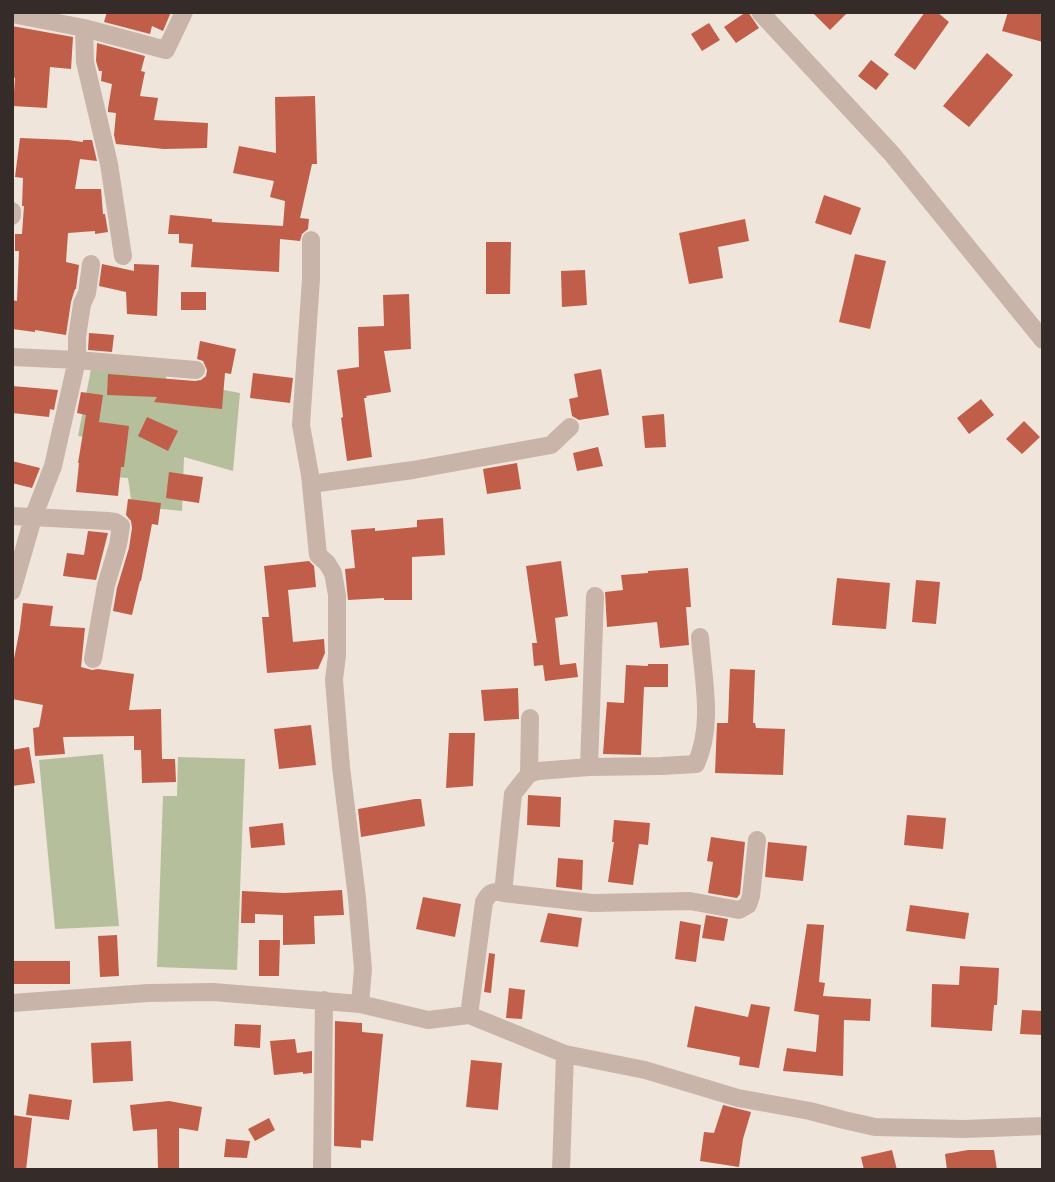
<!DOCTYPE html>
<html>
<head>
<meta charset="utf-8">
<style>
	body { margin:0 }
	#map { position:relative; width:1055px; height:1182px; overflow:hidden; background:#f0e5db; font-family:Mulish,sans-serif }
	canvas { display:block }
	.frame { position:absolute; inset:0; border:14px solid #352b28; pointer-events:none }
</style>
</head>
<body>
<div id="map">
<canvas width="1055" height="1182"></canvas>
<div class="frame"></div>
</div>
<script>
const c = document.querySelector('canvas').getContext('2d');
c.lineJoin = 'round';
function fillPath(path, color) { c.fillStyle = color; c.fill(path, 'evenodd'); }
function trace(path, color, width, dash) { c.strokeStyle = color; c.lineWidth = width; c.lineCap = dash ? 'butt' : 'round'; c.setLineDash(dash || []); c.stroke(path); }
const green = new Path2D(`
	M92 364 166 365V379L240 393 233 471 184 457 182 511 132 506 128 478 101 476 100 440 78 436Z
	M103 754 119 926 55 929 39 760Z
	M178 757 245 759 237 970 157 967 163 796H177Z`);
const building = new Path2D(`
	M107 12H171L163 31 152 26 150 34 104 22Z
	M746 12H748L759 28 736 43 724 27Z
	M812 12H848L830 30Z
	M925 12H937L949 22 915 70 894 55Z
	M1008 12H1033L1043 15V42L1002 31Z
	M709 23 720 40 702 51 691 34Z
	M12 26 73 37 71 69 50 67 47 108 13 106 15 78 12 77Z
	M97 43 145 56 141 71 145 72 140 96 158 98 154 120 208 123 207 148 164 149 116 144 114 135 116 113 108 112V109L112 84 101 81 102 71H99L96 61Z
	M987 53 1013 75 969 127 943 106Z
	M871 60 889 74 876 90 858 76Z
	M315 96 317 164H312L300 218 309 219 308 229 302 234 300 241 280 239 279 272 191 267 193 244 179 243V234H168L170 215 212 219V222L283 226 285 201 270 197 274 181 233 173 239 146 276 153 275 97Z
	M20 138 68 140 83 142V140H92L97 161 80 159 75 189H101L103 214H105L108 232 95 234V231L68 233 66 262 79 265 76 289H75L71 302 66 335 35 330V332L12 329V300L17 301 19 251H15V234H22L24 206H22L23 178 15 177Z
	M824 195 861 208 851 235 815 223Z
	M745 219 749 241 718 247 723 278 689 284 679 233Z
	M486 242H511L510 294H486Z
	M855 254 886 261 870 329 839 322Z
	M102 264 134 271V264L159 265 157 316 127 314 126 292 99 286Z
	M585 270 587 305 562 307 561 271Z
	M181 292H206V310H181Z
	M409 294 411 349 384 351 391 392 366 396 367 398H364L372 457 347 461 341 418 343 417 337 370 359 367 358 327 384 326 383 295Z
	M89 333 114 335 112 352 88 350Z
	M200 341 236 349 231 374 225 373 222 409 154 402 157 397 107 395 108 374 195 381 201 380 206 376 207 370 203 361 197 359Z
	M601 369 609 415 579 420 572 416 569 399 578 397 574 374Z
	M253 373 293 378 290 403 250 398Z
	M12 386 58 390 54 410 50 409 49 417 12 413Z
	M81 392 103 395 99 422 129 426 124 467H121L118 496 76 492 79 463H78L86 415 77 413Z
	M981 399 994 415 969 434 957 418Z
	M664 414 666 447 645 448 642 416Z
	M147 417 178 431 168 451 138 436Z
	M1024 421 1040 437 1022 454 1006 439Z
	M598 447 603 466 577 471 573 453Z
	M12 461 40 468 32 488 12 483Z
	M517 463 521 489 487 494 483 469Z
	M169 472 203 477 199 503 166 498Z
	M128 499 161 503 158 525 152 524 141 581H140L132 615 113 611 117 588 129 548 132 528 131 521 126 515Z
	M443 518 445 555 412 557V600H384V598L348 600 345 569 355 568 351 530 375 528V531L417 527V520Z
	M88 531 108 533 96 580 63 576 67 553 84 555Z
	M309 561 314 566 316 587 288 590 293 642 324 639 325 653 318 669 267 673 262 617H269L264 566Z
	M561 561 568 616 555 618 560 665 576 663 578 677 545 681 543 665 534 666 532 643H537L526 566Z
	M688 568 691 607H686L689 645 660 648 657 622 607 627 605 592 623 590 621 575 648 573V571Z
	M837 578 890 583 886 629 832 625Z
	M916 580 940 582 936 624 912 622Z
	M23 603 53 606 50 626 85 628 81 667 92 670 98 669 134 674 129 710 161 709 162 759H175L176 782 142 783 141 750H134V736L63 737 65 754 35 756 33 728 39 727 43 705 12 699V669L20 628Z
	M648 664H668V687H644L641 755 603 754 607 702 624 703 626 665 648 666Z
	M730 669 755 670 753 723H755L756 728 785 729 783 775 715 773 717 723H728Z
	M518 688 519 719 484 721 481 690Z
	M311 725 316 765 279 769 274 729Z
	M449 733H475L473 786 446 788Z
	M29 747 35 783 12 786V750Z
	M528 795 561 797 560 827 527 825Z
	M415 799H421L425 826 361 837 358 809Z
	M907 815 946 818 943 849 904 845Z
	M614 820 650 823 648 845 639 844 633 885 608 882 614 842H612Z
	M283 823 285 845 251 848 249 827Z
	M711 837 745 842 740 894 737 898 708 893 713 862 707 861Z
	M768 842 807 846 803 881 765 877Z
	M558 858 583 860 582 890 556 887Z
	M342 890 344 915 314 916 315 944 283 945V915L255 914V923H241L242 891 284 893Z
	M423 897 461 904 455 937 416 929Z
	M910 905 969 913 965 939 906 931Z
	M548 913 582 918 578 947 540 942Z
	M706 915 728 919 724 941 702 938Z
	M680 921 701 925 696 962 675 959Z
	M807 924 824 925 819 982 825 983 823 996 871 999 870 1021 844 1020 843 1076 783 1071 787 1048 816 1052 819 1015 794 1011Z
	M117 935 119 976 100 977 98 936Z
	M259 940H280L279 976H259Z
	M489 953 495 954 491 993 484 992Z
	M12 961H70V984H12Z
	M960 966 999 968 997 1005H994L992 1031 931 1027 932 984 959 985Z
	M509 988 525 990 522 1019 506 1018Z
	M751 1004 770 1007 759 1068 739 1065 740 1057 687 1047 695 1006 748 1017Z
	M1022 1010 1043 1011V1035L1020 1034Z
	M335 1021 362 1023V1032L383 1034 373 1141 361 1140V1148L334 1146Z
	M235 1024 261 1025 260 1048 234 1046Z
	M295 1039 297 1053 312 1051V1073L303 1074V1072L274 1075 270 1041Z
	M131 1041 133 1081 93 1083 91 1043Z
	M471 1060 502 1063 498 1110 466 1107Z
	M29 1094 72 1100 69 1120 26 1115Z
	M169 1101 202 1107 198 1131 179 1128V1168L158 1169 157 1129 133 1131 130 1105Z
	M723 1105 751 1112 743 1139 739 1167 700 1161 704 1132 714 1133Z
	M12 1115 32 1118 26 1170 12 1169Z
	M269 1118 275 1130 255 1141 248 1129Z
	M226 1139 250 1141 247 1158 224 1157Z
	M892 1150 897 1170H864L861 1157Z
	M968 1150H994L997 1170H947L945 1154Z`);
const minor = new Path2D(`
	M760 12 892 154 1043 340
	M12 14 84 28 166 50 184 12
	M84 28 85 62 109 164 123 256
	M12 211V216
	M311 240V279L301 425 310 475 318 555 327 563 333 573 337 595V655L334 680 341 767 357 898 363 969 360 1004
	M12 357 77 360 196 370
	M311 484 413 470 551 445 570 427
	M12 516 108 521 115 522 121 526 118 545 106 585 93 659
	M12 591 33 518 53 466 77 360V337L82 304 87 293 91 264
	M595 596 589 767 662 766 696 764C714 724 703 680 700 637
	M529 774 530 718
	M503 893 592 903 690 901 739 910 748 905 751 896 757 840
	M12 1003 148 993 213 992 360 1004 428 1020 469 1015 565 1054 645 1070 738 1098 810 1111 844 1120 875 1127 964 1129 1043 1126
	M469 1015 484 902C489 893 493 890 503 893L513 794 529 774 538 771 589 767
	M322 1170 324 1000
	M561 1170 565 1054`);
fillPath(green, '#b5bf9c');
fillPath(building, '#c05e4a');
trace(minor, '#c8b4a8', 18);
</script>
</body>
</html>
